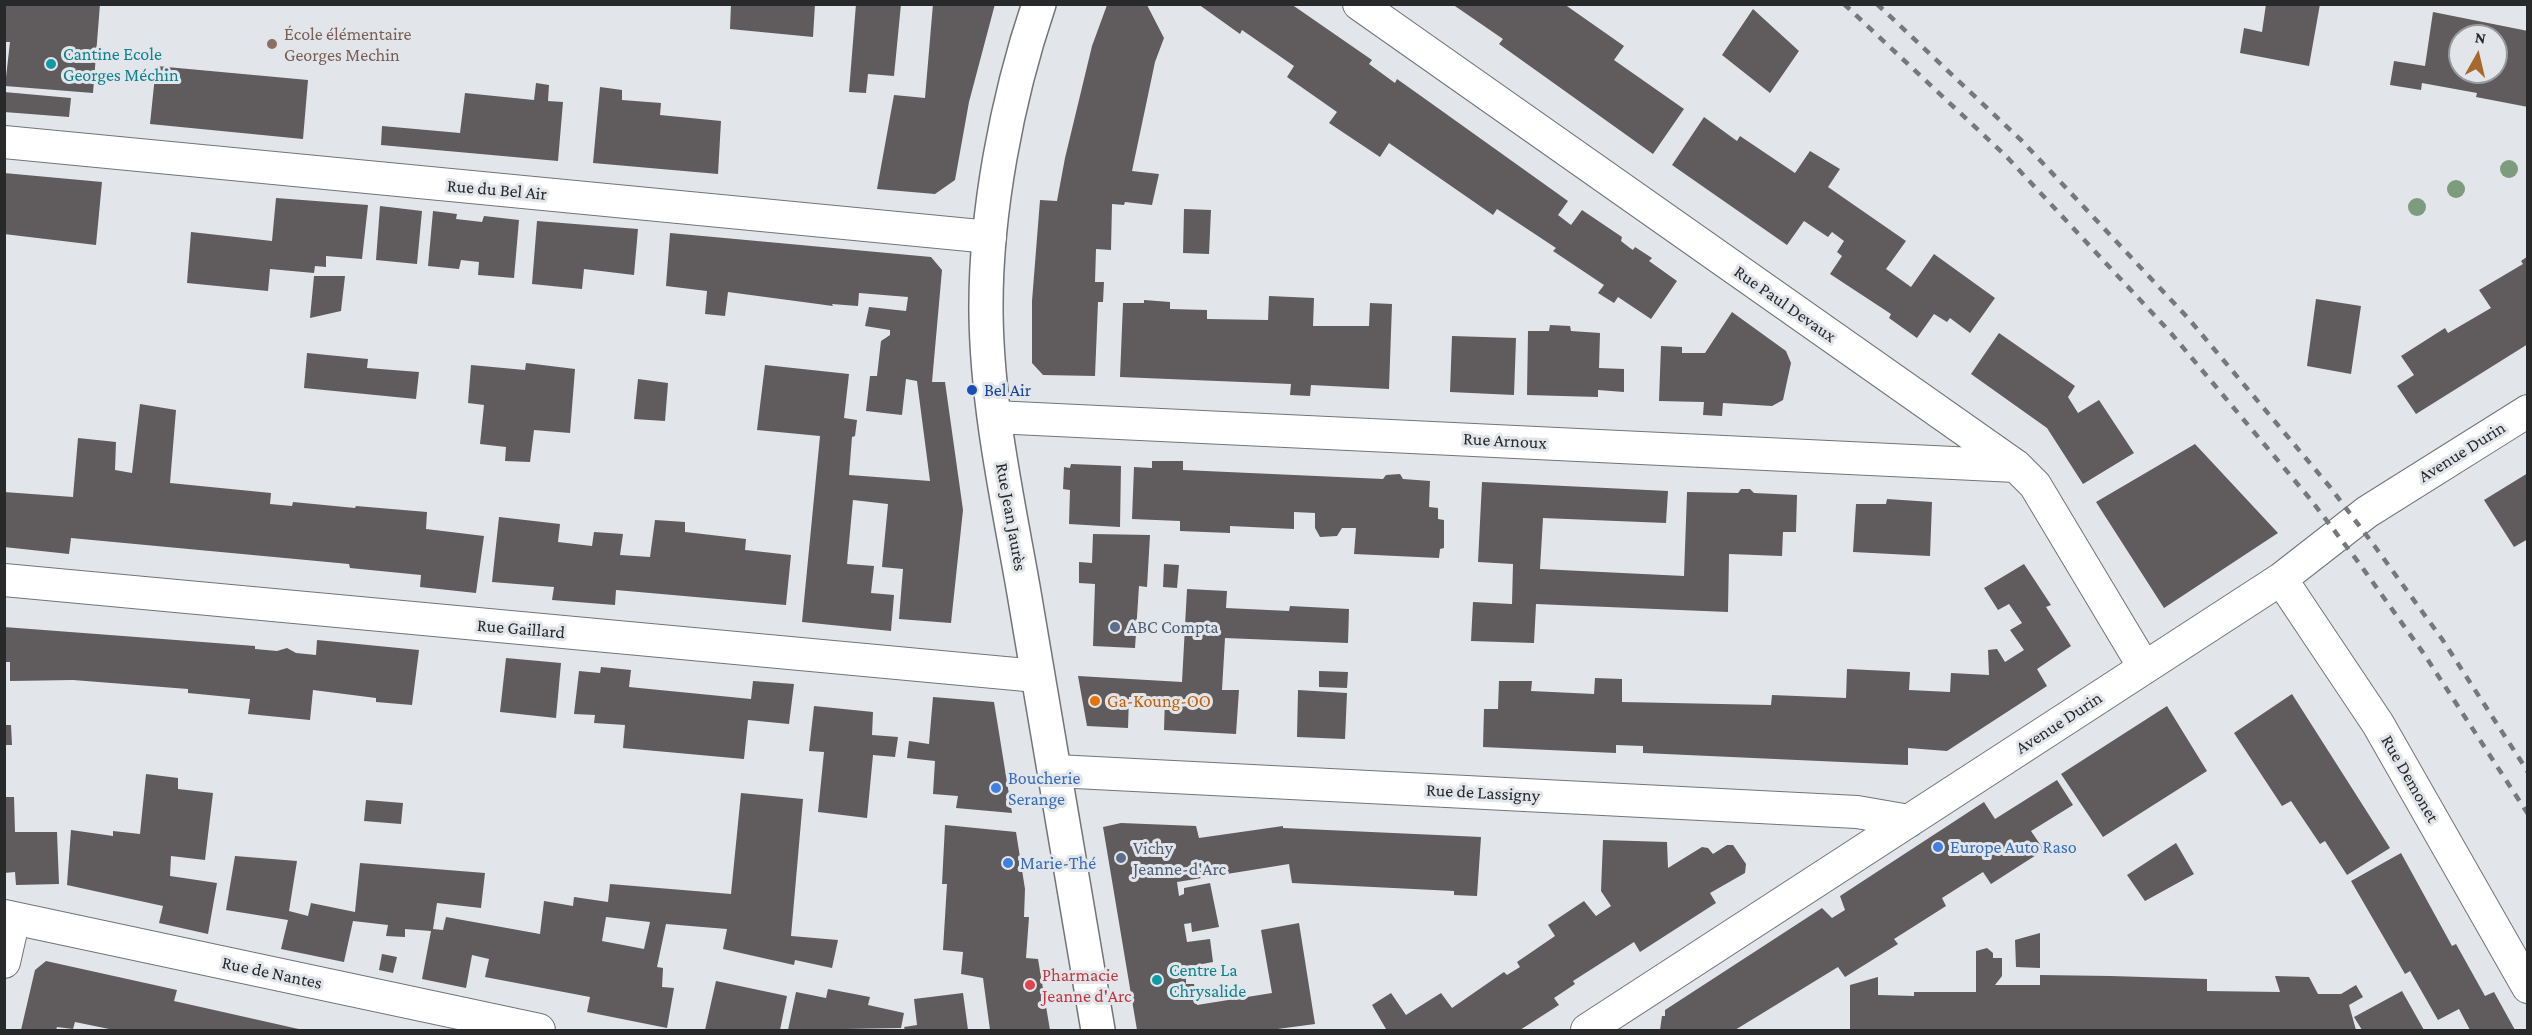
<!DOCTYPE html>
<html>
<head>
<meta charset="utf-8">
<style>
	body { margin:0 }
	#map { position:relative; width:2532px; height:1035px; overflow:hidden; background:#e2e5ea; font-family:"Crimson Pro",serif }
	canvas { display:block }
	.frame { position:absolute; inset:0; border:6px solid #28292b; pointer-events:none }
	.north { position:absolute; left:2448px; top:24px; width:60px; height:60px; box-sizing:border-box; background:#e2e5ea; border:2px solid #989a9e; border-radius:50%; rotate:8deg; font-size:16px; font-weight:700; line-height:24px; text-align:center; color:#28292b }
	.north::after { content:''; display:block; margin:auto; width:21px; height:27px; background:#a6682d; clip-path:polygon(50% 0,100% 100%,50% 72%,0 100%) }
</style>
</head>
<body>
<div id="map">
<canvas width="2532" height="1035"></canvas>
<div class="frame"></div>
<div class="north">N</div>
</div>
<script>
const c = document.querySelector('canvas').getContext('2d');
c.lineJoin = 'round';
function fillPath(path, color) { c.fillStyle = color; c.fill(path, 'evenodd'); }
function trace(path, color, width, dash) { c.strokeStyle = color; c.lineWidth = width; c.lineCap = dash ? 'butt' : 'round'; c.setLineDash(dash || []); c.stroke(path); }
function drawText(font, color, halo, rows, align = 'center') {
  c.font = font + ' "Crimson Pro",serif'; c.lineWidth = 6; c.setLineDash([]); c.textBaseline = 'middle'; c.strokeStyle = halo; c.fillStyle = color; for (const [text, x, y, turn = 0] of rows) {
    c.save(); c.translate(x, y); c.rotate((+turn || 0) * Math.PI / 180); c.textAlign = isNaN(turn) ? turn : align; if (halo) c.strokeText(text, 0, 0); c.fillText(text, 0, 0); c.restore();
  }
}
const building = new Path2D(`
	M4 4H100L93 93 5 86 10 42H4Z
	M731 4H815L813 37 730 29Z
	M856 4H901L894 76 868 74 866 93 849 92Z
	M933 4H995L969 102 955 180 935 194 877 189 894 95 925 98Z
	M1198 4H1291L1372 60 1369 64 1395 83 1397 79 1421 96 1568 201 1558 215 1571 225 1582 210 1622 237 1621 241 1630 248 1633 250 1635 247 1652 258 1649 261 1677 281 1651 319 1618 297 1614 303 1598 293 1604 285 1553 251 1556 248 1497 209 1493 215 1389 143 1380 157 1329 123 1337 112 1287 77 1294 66 1242 30 1240 34Z
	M1452 4H1564L1624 46 1614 60 1684 109 1653 154 1499 44 1503 39Z
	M2266 4H2320L2309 66 2240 53 2244 28 2262 32Z
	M1107 5H1147L1164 38 1155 62 1132 171 1159 174 1152 205 1125 202 1124 205 1112 204 1111 250 1096 249 1095 282H1104L1103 302H1098L1095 376 1043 375 1032 363V301L1040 200 1057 201 1065 158 1092 46Z
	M1753 9 1799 51 1770 93 1722 55Z
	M2433 12 2528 31V107L2476 97 2477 93 2422 83 2421 90 2390 85 2394 61 2425 66ZM2460 36H2496V72H2460Z
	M156 66 308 80 303 139 150 124Z
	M536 83 549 85 548 101 563 102 558 161 381 145 382 126 460 133 465 93 534 100Z
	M600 87 622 90V100L661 103 660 115 721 121 718 174 593 163Z
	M4 92 71 98 69 117 4 112Z
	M1704 117 1737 141 1740 136 1795 173 1810 151 1840 169 1828 187 1906 241 1886 269 1911 287 1934 254 1995 298 1970 333 1950 318 1947 322 1934 314 1917 338 1889 318 1891 314 1830 274 1842 256 1837 252 1844 241 1832 232 1828 237 1804 221 1787 245 1672 165Z
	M4 173 102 182 96 245 4 234Z
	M276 198 368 205 362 259 326 256V267L315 266 314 273 270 269 268 291 187 283 191 232 272 241Z
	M380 206 422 211 417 264 376 260Z
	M1184 209 1211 210 1209 254 1183 253Z
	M433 211 457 214 456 219 482 222 484 216 519 220 514 278 478 275 479 262 461 260 459 269 428 266Z
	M537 221 638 229 634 275 584 269 582 289 532 284Z
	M670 233 931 257 942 270 932 382H945L963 510 951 623 899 619 903 569 882 567 888 504 853 500 847 564 874 566 871 593 894 595 891 631 802 622 820 436 757 430 765 365 849 374 844 418 857 420 855 436 852 437 849 475 930 481 917 381 906 379 902 415 866 411 870 376H877L881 341 890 335V330L865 326 869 307 906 311 908 297 859 293 858 306 832 304 833 306 728 292 725 316 705 314 707 291 666 286Z
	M2528 256V344L2416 414 2397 386 2414 375 2401 356 2445 328 2448 333 2491 308 2479 290 2523 264 2521 261Z
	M314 276H345L341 311 310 318Z
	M1269 296 1314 298 1313 326H1369L1370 303 1392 304 1389 389 1311 385 1310 396 1290 395 1291 384 1120 377 1123 303H1144V300L1170 302V309L1207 310V319L1268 320Z
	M2316 299 2361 306 2351 374 2307 366Z
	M1732 312 1786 351 1791 363 1783 400 1772 406 1723 403 1722 416 1703 415 1704 402 1659 401 1661 346 1682 347V353H1705Z
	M1550 325 1570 326 1571 331 1600 333 1599 368 1624 369V392L1598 390V397L1527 395 1528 331H1549Z
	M1999 333 2075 386 2068 397 2078 413 2099 400 2134 453 2083 484 2047 428 1971 374Z
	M1452 336 1516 338 1514 395 1450 392Z
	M307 353 368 359 367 368 419 372 416 399 304 388Z
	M526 363 575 369 570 433 534 430 530 462 505 461 506 447 480 444 484 405 468 403 471 365 525 370Z
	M638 379 668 383 665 421 634 419Z
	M140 404 176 410 170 483 271 493 270 504 292 506 293 502 355 508 356 506 427 512 426 529 484 536 476 593 420 587 421 575 350 568 349 564 71 538 69 554 4 547V492L73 497 78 438 116 442 115 470 132 473Z
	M2195 444 2278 533 2164 608 2096 502Z
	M1152 461H1183V470L1383 479 1386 475 1400 474 1403 479 1430 481 1429 507 1438 508V519L1444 520V548L1440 549 1439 558 1354 554 1356 528H1342L1337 536 1320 537 1315 528V513L1294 512V529L1230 526V533L1180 531V521L1132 519 1134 467 1152 468Z
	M1071 464 1121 466 1120 527 1069 524 1070 490 1063 489 1064 467 1070 468Z
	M2528 473V539L2514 547 2484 500Z
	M1482 482 1668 491 1666 523 1543 518 1540 569 1684 576 1687 492 1738 493 1741 489H1750L1754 493 1797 495 1796 532H1783L1782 556 1729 554 1728 612 1536 604 1534 643 1471 641 1473 602 1512 604 1513 564 1478 562Z
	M1887 499 1932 502 1930 556 1853 552 1856 504H1886Z
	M499 517 560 524 558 542 592 546 594 532 623 534 620 555 650 557 655 520 685 522V532L746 539 745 550 791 555 786 605 616 590 615 605 552 600 554 587 492 582Z
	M1093 534 1150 535 1147 587 1139 586 1135 648 1093 646 1095 584 1079 583V562L1092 563Z
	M1164 564 1179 565 1177 588 1163 587Z
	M2024 564 2051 605 2046 607 2071 646 2037 669 2047 686 1947 751 1908 748V765L1643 753V746L1616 745V753L1483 747 1484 709H1498L1499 681H1532L1531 691 1594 694 1595 678 1622 679V702L1771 705 1772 695 1846 698 1847 669 1910 672 1909 690 1950 692 1951 673 1989 675 1988 650 1997 649 2005 662 2024 650 2010 630 2022 623 2009 604 1998 610 1984 588Z
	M1187 589 1227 591 1226 608 1289 611 1290 606 1349 609 1348 643 1225 638 1222 690H1239L1236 734 1164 730 1165 698 1129 697 1128 728 1087 726 1078 676 1182 682Z
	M4 627 255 646V649L277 651 287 648 296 653 316 655 317 640 419 650 412 705 376 702V698L313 690 310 720 248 714 250 699 188 693V689L73 680 10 681V662H4Z
	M506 658 561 663 556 718 500 712Z
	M601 667 631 670 629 687 751 699 753 681 794 684 789 724 748 720 744 759 623 748 625 725 594 723 595 715 574 714 579 671 600 673Z
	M1319 671 1348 672 1347 688 1319 687Z
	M1298 690 1347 693 1345 739 1297 737Z
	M2292 694 2390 848 2347 875 2325 841 2320 844 2291 801 2282 806 2234 733Z
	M933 697 994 702 1012 813 956 808 958 796 933 794 935 761 907 758 909 741 929 744Z
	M814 706 873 712 872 735 898 737 895 757 873 755 867 818 818 812 824 752 809 751Z
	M2167 706 2207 771 2103 837 2061 774Z
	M4 725H11L12 745H4Z
	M146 774 178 778V789L213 793 205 860 171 856 170 876 217 883 208 934 159 923 163 906 67 885 71 830 113 836V831L140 834Z
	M2057 780 2073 805 2031 831 2044 850 1991 884 1983 872 1942 898 1946 906 1894 939 1898 944 1845 977 1838 967 1735 1030H1660L1662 1016H1665V1010L1822 908 1832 918 1845 910 1840 896 1984 802 1995 819Z
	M741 793 803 799 791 936 838 940 832 968 795 960 794 965 723 949 727 929 666 924 657 967 663 968 662 987 674 988 667 1028 587 1012 590 997 485 977 489 959 472 955 466 988 422 979 431 931 405 929V937L386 936 388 925 353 921 344 962 281 949 288 920 226 910 235 856 297 861 289 911 308 916 311 903 355 912 360 863 485 873 481 908 437 903 433 929 443 930 446 917 540 934 544 901 573 906 574 897 608 902 610 884 731 894ZM606 917 650 922 644 949 602 941Z
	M4 797H14L15 832H57L59 884 16 885 15 872 4 873Z
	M366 800 403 803 401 824 364 821Z
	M1121 823 1196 826 1199 838 1283 826V828L1481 837 1477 896 1454 895V891L1292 883 1289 864 1177 882 1179 896 1184 894V888L1210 883 1219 927 1192 932 1191 923 1184 924 1187 942 1210 939 1213 962 1181 968 1186 976V984H1194L1197 1005 1272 993 1261 930 1299 923 1315 1024 1270 1030H1137L1103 827Z
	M945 825 1016 832 1025 889 1024 917H1029L1026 958 1038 959 1050 1030H990L983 978 961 974 963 952 943 950 947 884H942Z
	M1603 840 1667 842 1668 868 1702 847 1708 848 1713 854 1727 845H1733L1746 864 1745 873 1710 893 1716 903 1640 952 1634 942 1573 981 1575 984 1554 998 1559 1005 1520 1030H1383L1386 1029 1372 1005 1391 993 1406 1015 1441 993 1452 1008 1504 972 1507 975 1520 967 1517 962 1555 936 1548 925 1584 901 1596 916 1611 906 1601 891Z
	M2176 843 2194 874 2145 901 2127 875Z
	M2401 853 2452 946 2456 944 2485 996 2494 992 2515 1030H2470L2459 1009 2438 1020 2410 971 2405 974 2351 881Z
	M2040 933V968L2016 967 2015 940Z
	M1987 948 1993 953V958H2002V976L1995 985H2040V975L2111 976 2207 979V991L2280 992 2275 976 2309 977 2318 994H2341L2356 985 2363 997 2349 1005 2356 1030H1850V985L1878 977V995L1914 996V992H1976V951Z
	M382 954 397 957 393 973 379 970Z
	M46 961 177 990 174 1001 303 1030H114L75 1022 73 1029 57 1027 56 1030H21L35 970Z
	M716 981 787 996 780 1030H705Z
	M828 989 870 997 868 1005 904 1013 901 1028 788 1030 796 992 826 998Z
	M2402 991 2424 1030H2362L2354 1017Z
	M963 993 968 1030H905L904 1027 917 1025 914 999Z`);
const street = new Path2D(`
	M1359 4 2016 466 2035 485 2144 667
	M4 142 990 237
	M994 417 2016 466
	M2281 579 2378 724 2528 987
	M4 580 1037 676
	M1056 771 1857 812 1909 821
	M4 916 539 1030
	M4 962 14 918
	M1587 1030 2281 579 2367 512 2528 411`);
const secondary = new Path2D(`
	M1039 4C1007 98 985 214 986 313 987 405 1007 497 1023 587 1047 735 1074 882 1098 1030`);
const rail = new Path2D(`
	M1844 4 2006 156 2170 332 2311 500 2359 563 2424 654 2528 814
	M1877 4 2022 141 2188 318 2330 487 2376 548 2442 639 2528 772`);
const trees = [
	[2509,169],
	[2456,189],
	[2417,207]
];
const markers = [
	[272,44,6,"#8d6e63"],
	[51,64,6,"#0f9aa8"],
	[972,390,6,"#1a4fb4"],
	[1115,627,6,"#5c6f8a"],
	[1095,701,6,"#e8710a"],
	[996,788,6,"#3f7fe0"],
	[1938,847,6,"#3f7fe0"],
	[1121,858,6,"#5c6f8a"],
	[1008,863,6,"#3f7fe0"],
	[1157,980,6,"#0f9aa8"],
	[1030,985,6,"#e0444e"]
];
const educationNames = [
	["École élémentaire",284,34],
	["Georges Mechin",284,55]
];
const cultureNames = [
	["Cantine Ecole",63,54],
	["Georges Méchin",63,75],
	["Centre La",1169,970],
	["Chrysalide",1169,991]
];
const streetNames = [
	["Rue du Bel Air",497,190,5],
	["Rue Paul Devaux",1785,304,35],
	["Rue Arnoux",1505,441,3],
	["Avenue Durin",2462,452,-32],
	["Rue Jean Jaurès",1011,517,80],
	["Rue Gaillard",521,629,5],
	["Avenue Durin",2059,723,-33],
	["Rue Demonet",2410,779,60],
	["Rue de Lassigny",1483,793,3],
	["Rue de Nantes",272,973,12]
];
const transitNames = [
	["Bel Air",984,390]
];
const serviceNames = [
	["ABC Compta",1127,627],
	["Vichy",1133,848],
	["Jeanne-d'Arc",1133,869]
];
const foodNames = [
	["Ga-Koung-OO",1107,701]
];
const shopNames = [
	["Boucherie",1008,778],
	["Serange",1008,799],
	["Europe Auto Raso",1950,847],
	["Marie-Thé",1020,863]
];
const healthNames = [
	["Pharmacie",1042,975],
	["Jeanne d'Arc",1042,996]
];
fillPath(building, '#605b5d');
trace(street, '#717478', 34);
trace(secondary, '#717478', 36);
trace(street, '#fff', 32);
trace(secondary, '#fff', 33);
trace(rail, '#77787c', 4.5, [8, 8]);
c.fillStyle = '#7d9c7e';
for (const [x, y] of trees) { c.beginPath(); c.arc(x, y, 9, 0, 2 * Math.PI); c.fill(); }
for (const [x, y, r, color] of markers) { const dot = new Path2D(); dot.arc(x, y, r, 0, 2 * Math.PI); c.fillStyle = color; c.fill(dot); trace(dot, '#e2e5ea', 2); }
drawText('18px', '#785e54', '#e2e5ea', educationNames, 'left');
drawText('18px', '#0d838f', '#e2e5ea', cultureNames, 'left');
drawText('18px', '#28292b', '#e2e5ea', streetNames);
drawText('18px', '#164399', '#e2e5ea', transitNames, 'left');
drawText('18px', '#4e5e75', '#e2e5ea', serviceNames, 'left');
drawText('18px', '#c56008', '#e2e5ea', foodNames, 'left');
drawText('18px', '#366cbe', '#e2e5ea', shopNames, 'left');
drawText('18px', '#be3a42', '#e2e5ea', healthNames, 'left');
</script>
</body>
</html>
